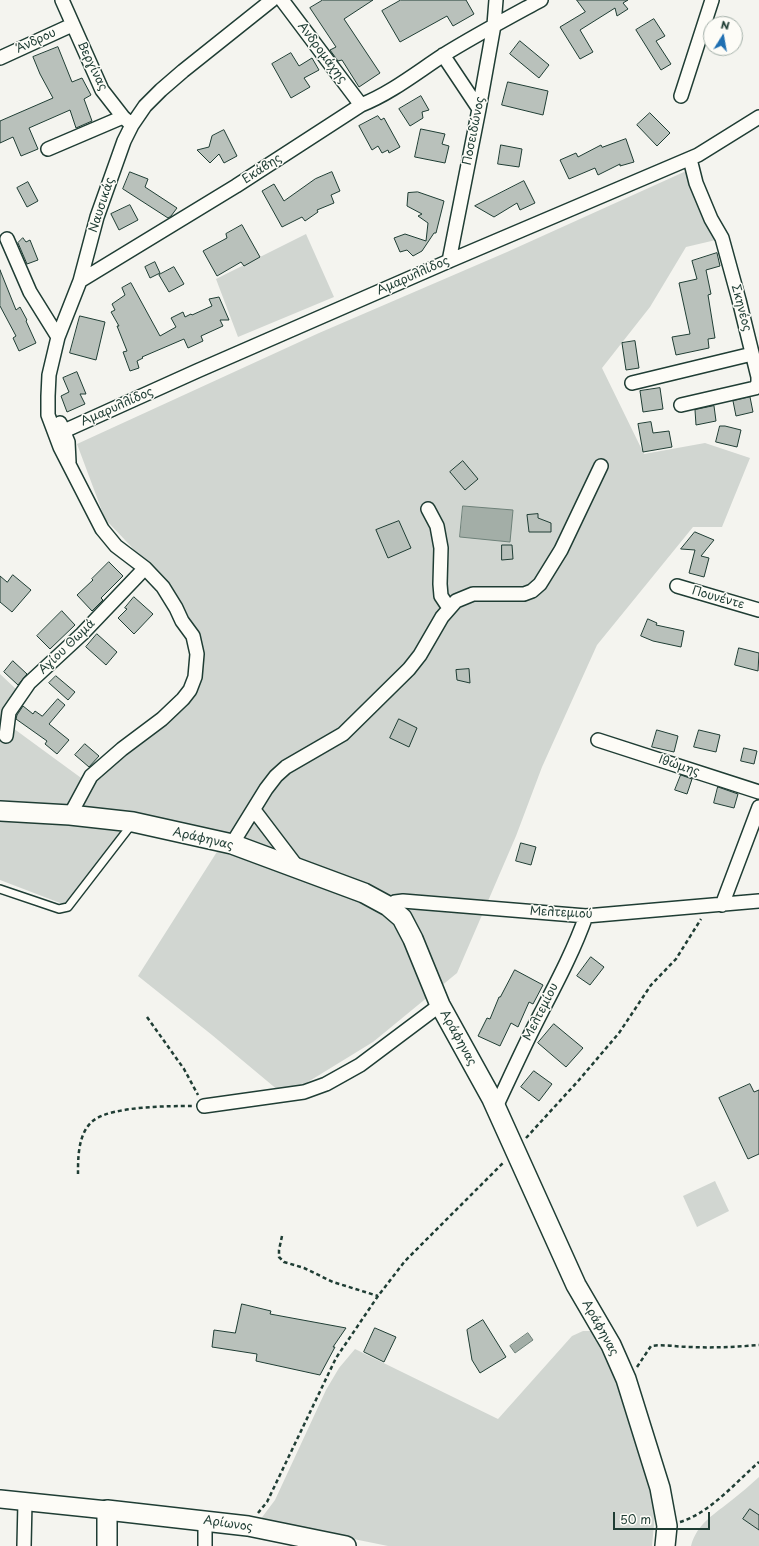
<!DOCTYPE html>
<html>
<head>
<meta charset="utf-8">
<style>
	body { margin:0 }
	#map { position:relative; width:759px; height:1546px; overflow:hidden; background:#f4f4ef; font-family:"Playpen Sans",sans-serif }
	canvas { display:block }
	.north { position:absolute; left:703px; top:16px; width:40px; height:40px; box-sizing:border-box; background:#fdfcf7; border:1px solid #a4b0a9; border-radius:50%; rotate:11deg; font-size:11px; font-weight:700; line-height:16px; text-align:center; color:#1f3d34 }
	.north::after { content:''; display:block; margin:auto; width:14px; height:18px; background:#1f6fb2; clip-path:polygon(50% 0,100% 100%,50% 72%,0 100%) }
	.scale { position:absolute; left:613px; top:1512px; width:97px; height:18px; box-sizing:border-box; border:2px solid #1f3d34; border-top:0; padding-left:5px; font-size:12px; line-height:14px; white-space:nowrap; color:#1f3d34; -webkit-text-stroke:3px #fdfcf7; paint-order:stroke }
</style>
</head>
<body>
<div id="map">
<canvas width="759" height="1546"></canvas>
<div class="north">N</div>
<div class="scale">50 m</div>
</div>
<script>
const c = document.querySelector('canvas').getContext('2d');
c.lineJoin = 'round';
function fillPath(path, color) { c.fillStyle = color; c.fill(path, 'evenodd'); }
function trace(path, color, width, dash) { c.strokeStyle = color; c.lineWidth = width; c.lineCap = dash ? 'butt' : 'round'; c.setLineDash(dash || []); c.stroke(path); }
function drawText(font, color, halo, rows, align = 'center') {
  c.font = font + ' "Playpen Sans",sans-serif'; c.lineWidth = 3; c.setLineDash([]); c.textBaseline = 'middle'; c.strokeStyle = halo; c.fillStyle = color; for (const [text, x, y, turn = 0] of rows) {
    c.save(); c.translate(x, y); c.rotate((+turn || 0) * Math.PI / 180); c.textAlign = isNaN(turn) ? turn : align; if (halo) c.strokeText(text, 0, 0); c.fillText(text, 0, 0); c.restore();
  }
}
const green = new Path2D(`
	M695 167 720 239 686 247 650 307 602 368 644 454 705 443 750 458 722 527H693L597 645 542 767 516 836 457 973 373 1042 285 1096 212 1035 138 976 227 836 140 822 68 906 0 880V674L17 690 2 720 88 783 197 690 199 645 186 611 163 580 105 519 77 444 319 333 507 252Z
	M306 234 334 297 238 337 216 279Z
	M715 1181 729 1211 697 1227 683 1196Z
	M583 1331H591L614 1375 641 1449 655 1514 652 1546H388L260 1520 275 1500 326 1390 339 1368 355 1349 498 1419 572 1336Z
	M759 1477V1546H691C697 1523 715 1514 732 1500 741 1493 750 1485 759 1477Z`);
const water = new Path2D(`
	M463 506 513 510 510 542 460 537Z
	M528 1333 533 1340 515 1353 510 1346Z`);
const building = new Path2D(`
	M323 0H373L344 19 380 73 359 87 342 60 338 61 330 50 336 47 310 8Z
	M401 0H466L474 14 453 26 447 16 400 42 382 11Z
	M577 0H628L623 3 628 9 617 16 615 8 580 30 593 52 580 59 560 27 585 12Z
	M654 19 665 36 656 41 671 64 661 70 636 30Z
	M520 41 549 65 539 78 510 54Z
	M58 47 72 82 82 78 91 95 84 99 92 121 76 128 70 110 29 128 38 149 21 156 13 137 0 143V121L53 98 40 74 33 57Z
	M291 53 299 66 312 58 319 70 304 78 310 87 291 98 272 64Z
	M508 82 548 91 543 115 502 105Z
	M421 96 429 110 422 112 423 118 410 126 399 109Z
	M650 113 670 133 657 146 637 125Z
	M378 116 381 120 384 118 400 147 389 153 388 150 382 153 378 146 372 150 359 126Z
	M421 129 445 134 442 144 449 146 445 163 415 157Z
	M224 130 237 156 224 163 219 154 210 163 197 150 209 147 212 136Z
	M626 139 634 162 620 166V164L598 175 595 168 569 179 560 160 576 153 578 157 601 145 602 147Z
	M501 145 522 149 519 167 498 164Z
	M130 172 148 179 145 187 177 208 171 216 168 218 123 189Z
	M332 172 340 191 331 195 334 203 317 210 318 212 305 221 302 217 282 227 262 191 274 184 284 201 315 179Z
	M524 181 535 203 520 210 517 203 494 217 475 206Z
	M28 182 38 201 27 207 17 188Z
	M418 192 444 201 436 233H434L422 251 413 256 407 250 400 252 394 238 405 234 426 241 428 223 418 216 422 214 407 206 408 193Z
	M130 205 138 220 119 230 111 214Z
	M242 225 260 257 244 266 241 262 217 276 203 251 227 238 226 234Z
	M23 238 26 242 30 240 38 260 27 264 18 243Z
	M717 253 720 266 706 270 711 294 708 295 715 338 708 339 709 348 676 355 672 337 690 334 679 283 697 279 692 261Z
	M155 262 160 273 150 278 145 267Z
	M174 267 184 284 169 292 159 275Z
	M0 270 16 310 20 307 27 320 26 321 36 343 19 351 13 338 16 336 0 306Z
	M131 283 160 336 176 327 171 318 183 312 185 317 191 314 192 315 212 306 209 299 219 297 229 320H220L223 326 201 336 203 341 188 348 184 339 142 357 143 358 137 361 139 368 130 371 123 352 127 351 117 326H119L111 312 115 310 112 304 125 295 122 288Z
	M80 316 105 322 96 360 70 353Z
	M635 341 639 368 626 370 622 343Z
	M77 372 86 394H80L85 404 67 412 61 396 69 392 63 378Z
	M660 388 663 409 643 412 640 391Z
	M750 397 753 412 736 416 733 401Z
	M714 406 716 421 696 425 695 410Z
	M651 422 653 433 669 431 672 447 643 452 638 424Z
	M720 426H725L741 430 737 447 716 442Z
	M463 461 478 479 465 490 450 472Z
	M538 514V518L551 523V532H529L527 515Z
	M399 521 411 548 388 558 376 530Z
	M695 532 714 540 701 556 709 558 704 577 689 573 695 550 681 549Z
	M502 545H512L513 559 502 560Z
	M109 562 123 576 101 598 103 600 92 611 77 595 93 580 92 579Z
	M13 575 31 590 12 612 0 602V576L7 582Z
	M134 597 153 614 134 634 118 618 127 609 125 608Z
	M62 611 75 625 50 649 37 636Z
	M648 619 657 623 656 625 684 631 681 647 653 641 641 636Z
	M97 634 117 652 106 665 86 647Z
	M739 648 759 653 758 671 735 665Z
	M13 661 27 674 18 685 4 672Z
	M469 669 470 683 457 680 456 670Z
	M56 676 75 692 68 700 49 683Z
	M58 699 65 705 49 724 69 740 57 754 45 744 47 741 16 719 17 715 23 706 33 714 35 711 42 716Z
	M399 719 417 728 409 747 390 738Z
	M657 730 678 736 674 752 652 747Z
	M699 730 720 735 716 752 694 747Z
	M85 744 99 756 89 767 75 755Z
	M744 748 757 751 754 764 741 761Z
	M681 775 692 779 687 794 675 790Z
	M718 787 738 794 734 808 714 803Z
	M521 843 536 847 531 865 516 861Z
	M591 957 604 967 590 985 577 976Z
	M515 970 543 985 533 1004 529 1002 518 1027 511 1023 500 1046 478 1036 487 1018 490 1019 499 997H500Z
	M554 1024 583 1048 566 1067 538 1043Z
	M534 1071 552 1084 539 1101 521 1087Z
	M750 1084 754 1092 759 1090V1154L748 1159 719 1098Z
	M242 1304 271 1311 270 1314 346 1328 333 1347H335L320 1375 256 1361 257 1354 212 1347 214 1330 235 1333Z
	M483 1320 506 1357 480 1373 472 1360 467 1330Z
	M375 1328 396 1337 384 1362 364 1352Z
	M750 1509 759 1515V1530L743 1519Z`);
const path = new Path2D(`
	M147 1017 184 1069 198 1095
	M526 1138 579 1080 619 1033 651 985 676 959 701 919
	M78 1174C78 1157 78 1132 94 1120 114 1106 169 1106 193 1106
	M282 1236 279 1250V1257L284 1262 304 1268 333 1282 378 1296
	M637 1367 651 1346C664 1344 677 1347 691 1347 714 1348 736 1347 759 1345
	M258 1513 267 1502 336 1358 378 1296 405 1261 504 1162
	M680 1522C710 1513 736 1482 759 1462`);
const service = new Path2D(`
	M0 889 59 909 68 907 132 824`);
const minor = new Path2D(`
	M62 0 102 90 123 117 132 125
	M282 0 361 105
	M443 55 479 109
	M0 58 72 25
	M681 96 712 0
	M48 149 123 117
	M7 239 30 292 58 337
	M449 261 479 109 494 25 496 0
	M80 281 236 186 361 105C391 93 416 73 442 56 474 36 508 18 541 0
	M632 383 752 354
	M681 405 755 388 758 383V377L739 300 722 238 711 219 696 183 690 159
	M60 423 68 442 69 462
	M64 431 197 371 449 261 698 155 759 117
	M428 509 437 526 441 548 440 584 441 596 449 608
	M677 586 759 610
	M6 736 9 712 29 683 82 634 145 568
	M598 740 759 792
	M254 810 298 868
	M70 815 91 776 122 749 162 719 183 699 190 690 195 677 197 654 193 636 182 621 176 608 163 587 145 568 116 546 102 529 60 447 48 415V396L49 375 58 337 80 281 97 217 124 141 132 125 145 106 161 90 183 71 272 0
	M232 844 266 789 276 776 286 767 343 734 409 669 420 655 442 617 456 601 473 594H524L532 591 540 584 561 550 601 466
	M722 905 759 807
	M388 906 395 902 403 901 586 916 759 901
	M204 1106 304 1092 326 1084 360 1065 440 1005
	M496 1107C511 1075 525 1044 541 1013 557 982 574 950 586 916
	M205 1521V1546
	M24 1546 25 1502`);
const tertiary = new Path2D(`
	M0 1499 107 1510`);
const secondary = new Path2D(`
	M0 811 70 815 133 822 232 844 364 893 388 906 402 918 413 939 440 1005 492 1099 576 1285 611 1345 626 1379 660 1488 667 1526 665 1546
	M107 1546V1510L248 1526 346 1546`);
const streetNames = [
	["Άνδρου",36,41,-25],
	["Ανδρομάχης",322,53,53],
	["Βεργίνας",92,66,64],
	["Ποσειδώνος",474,131,-79],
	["Εκάβης",262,169,-33],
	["Ναυσικάς",102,205,-72],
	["Αμαρυλλίδος",413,276,-24],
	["Σκηνέος",741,308,75],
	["Αμαρυλλίδος",117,407,-24],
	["Πουνέντε",718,598,16],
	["Αγίου Θωμά",67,647,-44],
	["Ιθώμης",679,766,18],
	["Αράφηνας",203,839,13],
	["Μελτεμιού",561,913,3],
	["Μελτεμίου",541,1012,-63],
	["Αράφηνας",458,1038,61],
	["Αράφηνας",600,1328,61],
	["Αρίωνος",228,1524,8]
];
fillPath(green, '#d1d6d1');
fillPath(water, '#a3aea7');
trace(water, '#6e8179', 1);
fillPath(building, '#b9c1bb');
trace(building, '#1f3d34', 1);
trace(service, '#1f3d34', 10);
trace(minor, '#1f3d34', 16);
trace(tertiary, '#1f3d34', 20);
trace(secondary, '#1f3d34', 22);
trace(path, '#1f3d34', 2.5, [4, 3]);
trace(service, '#fdfcf7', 7);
trace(minor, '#fdfcf7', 13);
trace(tertiary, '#fdfcf7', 17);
trace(secondary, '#fdfcf7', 19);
drawText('12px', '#1f3d34', '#fdfcf7', streetNames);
</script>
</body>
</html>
